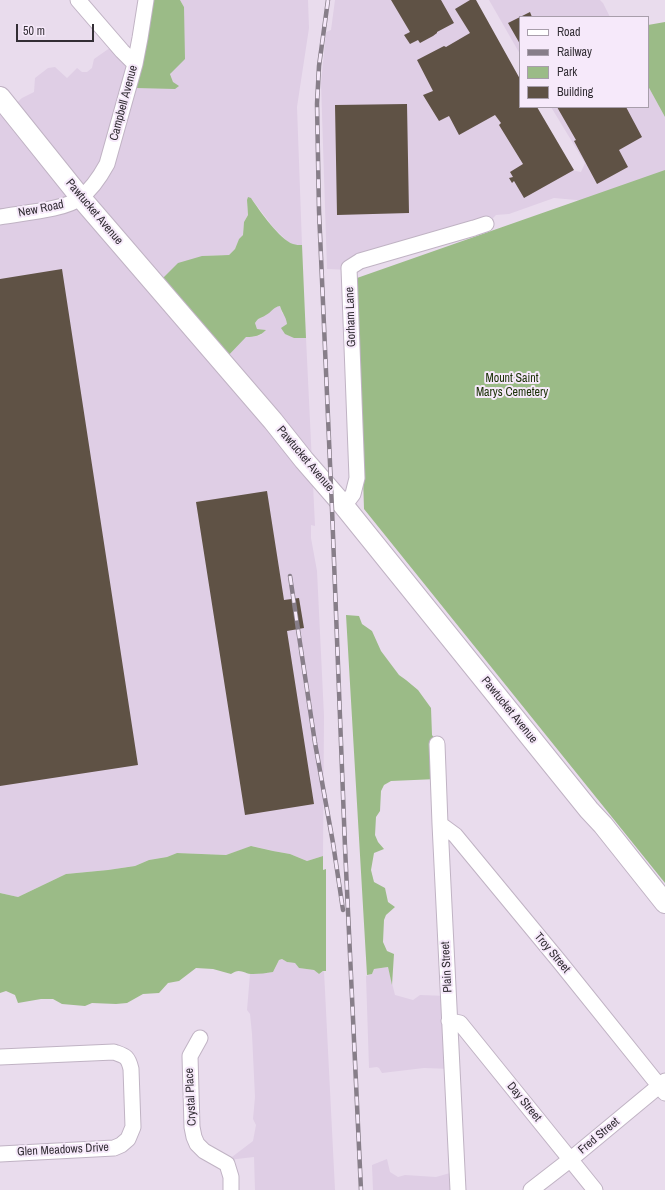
<!DOCTYPE html>
<html>
<head>
<meta charset="utf-8">
<style>
	body { margin:0 }
	#map { position:relative; width:665px; height:1190px; overflow:hidden; background:#e9dced; font-family:"Archivo Narrow",sans-serif }
	canvas { display:block }
	.legend { position:absolute; left:519px; top:16px; width:130px; height:92px; box-sizing:border-box; background:#f6e9fa; border:1px solid #a89eab; margin:0; padding:5px 7px; list-style:none; font-size:12px; color:#332e35 }
	.legend li { display:flex; align-items:center; gap:8px; height:20px }
	.legend b { width:20px; border:1px solid #a89eab }
	.scale { position:absolute; left:16px; top:24px; width:78px; height:18px; box-sizing:border-box; border:2px solid #332e35; border-top:0; padding-left:5px; font-size:12px; line-height:14px; white-space:nowrap; color:#332e35; -webkit-text-stroke:3px #f6e9fa; paint-order:stroke }
</style>
</head>
<body>
<div id="map">
<canvas width="665" height="1190"></canvas>
<ul class="legend">
<li><b style="height:5px;background:#fff"></b>Road</li>
<li><b style="height:5px;background:#877e89"></b>Railway</li>
<li><b style="height:11px;background:#9bbb87"></b>Park</li>
<li><b style="height:11px;background:#5f5245"></b>Building</li>
</ul>
<div class="scale">50 m</div>
</div>
<script>
const c = document.querySelector('canvas').getContext('2d');
c.lineJoin = 'round';
function fillPath(path, color) { c.fillStyle = color; c.fill(path, 'evenodd'); }
function trace(path, color, width, dash) { c.strokeStyle = color; c.lineWidth = width; c.lineCap = dash ? 'butt' : 'round'; c.setLineDash(dash || []); c.stroke(path); }
function drawText(font, color, halo, rows, align = 'center') {
  c.font = font + ' "Archivo Narrow",sans-serif'; c.lineWidth = 4; c.setLineDash([]); c.textBaseline = 'middle'; c.strokeStyle = halo; c.fillStyle = color; for (const [text, x, y, turn = 0] of rows) {
    c.save(); c.translate(x, y); c.rotate((+turn || 0) * Math.PI / 180); c.textAlign = isNaN(turn) ? turn : align; if (halo) c.strokeText(text, 0, 0); c.fillText(text, 0, 0); c.restore();
  }
}
const built = new Path2D(`
	M180 0H308L309 28 297 107 302 245H294L288 242 273 227 251 198 247 200 248 215 244 222 243 235 239 239 235 249 229 255 202 256 246 337H252L261 335 265 330 257 329 255 323 259 318 266 315 274 307 280 306 282 313 286 316 287 324 294 338H306L315 526 311 525V538L317 571 324 716 323 856 307 861 290 854 273 851 252 846 226 855 177 853 167 857 149 860 135 866 108 870 66 874 18 897 0 893V95L12 107 22 98 34 92 35 78 48 68 55 67 67 78 77 68 82 72H87L92 68 94 59 114 45 173 82 170 73 184 7Z
	M335 0H473L520 107 571 170 581 172 585 163 551 107H648V86L665 117V174L610 203 554 198 509 214 496 215 484 227 350 270 327 269 321 83 326 32 331 30Z
	M489 0H600L603 3 610 17H520V54Z
	M282 959 287 962 295 963 299 968 314 970 319 974 324 971 335 1190H255L254 1157 228 1160 253 1141 256 1125 253 1119 255 1097 252 1034 250 1014 247 1010 250 974 273 972 279 960Z
	M388 967 395 995 413 1000 420 995 447 996 452 1069 424 1068 382 1073 379 1068 377 1067 369 1068 366 976 372 974 374 969Z
	M387 1159 390 1172 398 1177 405 1175 436 1177 457 1171V1190H373L372 1165Z`);
const green = new Path2D(`
	M146 0H180L184 7 185 59 170 74 173 82 179 86 175 89 136 88 130 84Z
	M665 22V117L648 86V25Z
	M665 170V883L364 509 357 278Z
	M248 197 251 198C259 210 280 240 293 244 296 245 299 245 302 245L306 338H294L285 334 281 328 287 324C286 316 282 313 280 306 273 307 272 312 266 315 260 319 260 316 255 323L257 329 266 330C260 336 255 337 246 337L224 360 159 282 178 263 202 256 229 255 235 249 239 239 243 235 244 222 248 215 247 200Z
	M346 615 359 616 362 624 372 631 381 651 399 675 406 680 418 690 431 708 432 735 435 739 437 779 391 781 384 785 381 791 380 811 376 817 375 835 378 842 384 849 374 853 371 870 374 882 385 888 388 902 395 907 386 915 384 920 383 942 387 951 394 954 392 985 388 967 374 969 372 974 367 975Z
	M251 846 273 851 290 854 307 861 323 856V870L326 869V971H323L319 974 314 970 299 968 295 963 287 962 282 959 279 960 273 972C266 973 260 974 253 974 244 974 240 967 231 974L213 969 196 968 179 981 168 983 159 993 143 994 127 1003 116 1004 92 1003 85 1006 62 1004 53 999H41L18 1003 15 995 6 991 0 993V893L18 897 66 874 108 870 135 866 149 860 167 857 177 853 226 855Z`);
const building = new Path2D(`
	M391 0H441L454 23 437 32V33L433 36 420 43 418 40 410 44 404 35 410 32Z
	M470 0H476L520 79V107H537L574 170 524 198 514 181 512 183 509 178 513 177 510 172 523 164 499 125 501 123 495 115 459 135 449 116 439 121 423 95 433 91 417 60 444 46 446 47 470 33 455 9Z
	M530 12 532 17H520V44L508 23Z
	M407 104 409 213 337 215 335 105Z
	M557 107H626L642 137 619 150 628 167 597 184 574 141 576 140Z
	M62 269 138 765 0 786V279Z
	M267 491 284 600 299 598 304 628 287 631 314 804 245 815 196 502Z`);
const minor = new Path2D(`
	M78 0 122 51 135 64
	M0 217C21 213 65 210 80 198 91 190 101 175 107 164L135 64 140 38 146 0
	M344 506 353 494 357 478 349 268 360 261 474 228 486 224
	M437 744 440 824 458 1190
	M440 824 455 835 559 961 665 1093
	M449 1021 460 1023 595 1190
	M200 1038 190 1056 192 1127 194 1137 197 1144 204 1151 227 1164 231 1177V1190
	M0 1057 114 1052C125 1056 128 1056 131 1069L133 1127 128 1139 121 1145 114 1148 0 1154
	M531 1190 571 1159 665 1081`);
const major = new Path2D(`
	M0 97 81 198 273 421 304 460 344 506 589 810 603 825 665 903`);
const rail = new Path2D(`
	M328 0 319 66 317 104 319 211 332 509 345 847 361 1190
	M290 576 315 743 333 843 343 910`);
const streetNames = [
	["Campbell Avenue",124,103,-75],
	["New Road",41,209,-11],
	["Pawtucket Avenue",94,212,50],
	["Gorham Lane",351,317,-92],
	["Pawtucket Avenue",305,459,50],
	["Pawtucket Avenue",509,710,51],
	["Troy Street",552,953,50],
	["Plain Street",447,967,-93],
	["Crystal Place",191,1097,-93],
	["Day Street",524,1102,51],
	["Fred Street",599,1136,-40],
	["Glen Meadows Drive",63,1150,-3]
];
const parkNames = [
	["Mount Saint",512,379],
	["Marys Cemetery",512,393]
];
fillPath(built, '#dfcee5');
fillPath(green, '#9bbb87');
fillPath(building, '#5f5245');
trace(minor, '#c0b3c4', 17);
trace(major, '#c0b3c4', 22);
trace(minor, '#fff', 15);
trace(major, '#fff', 20);
trace(rail, '#877e89', 4.5);
trace(rail, '#f6e9fa', 3, [9]);
drawText('12px', '#332e35', '#f6e9fa', streetNames);
drawText('12px', '#1a3106', '#f6e9fa', parkNames);
</script>
</body>
</html>
